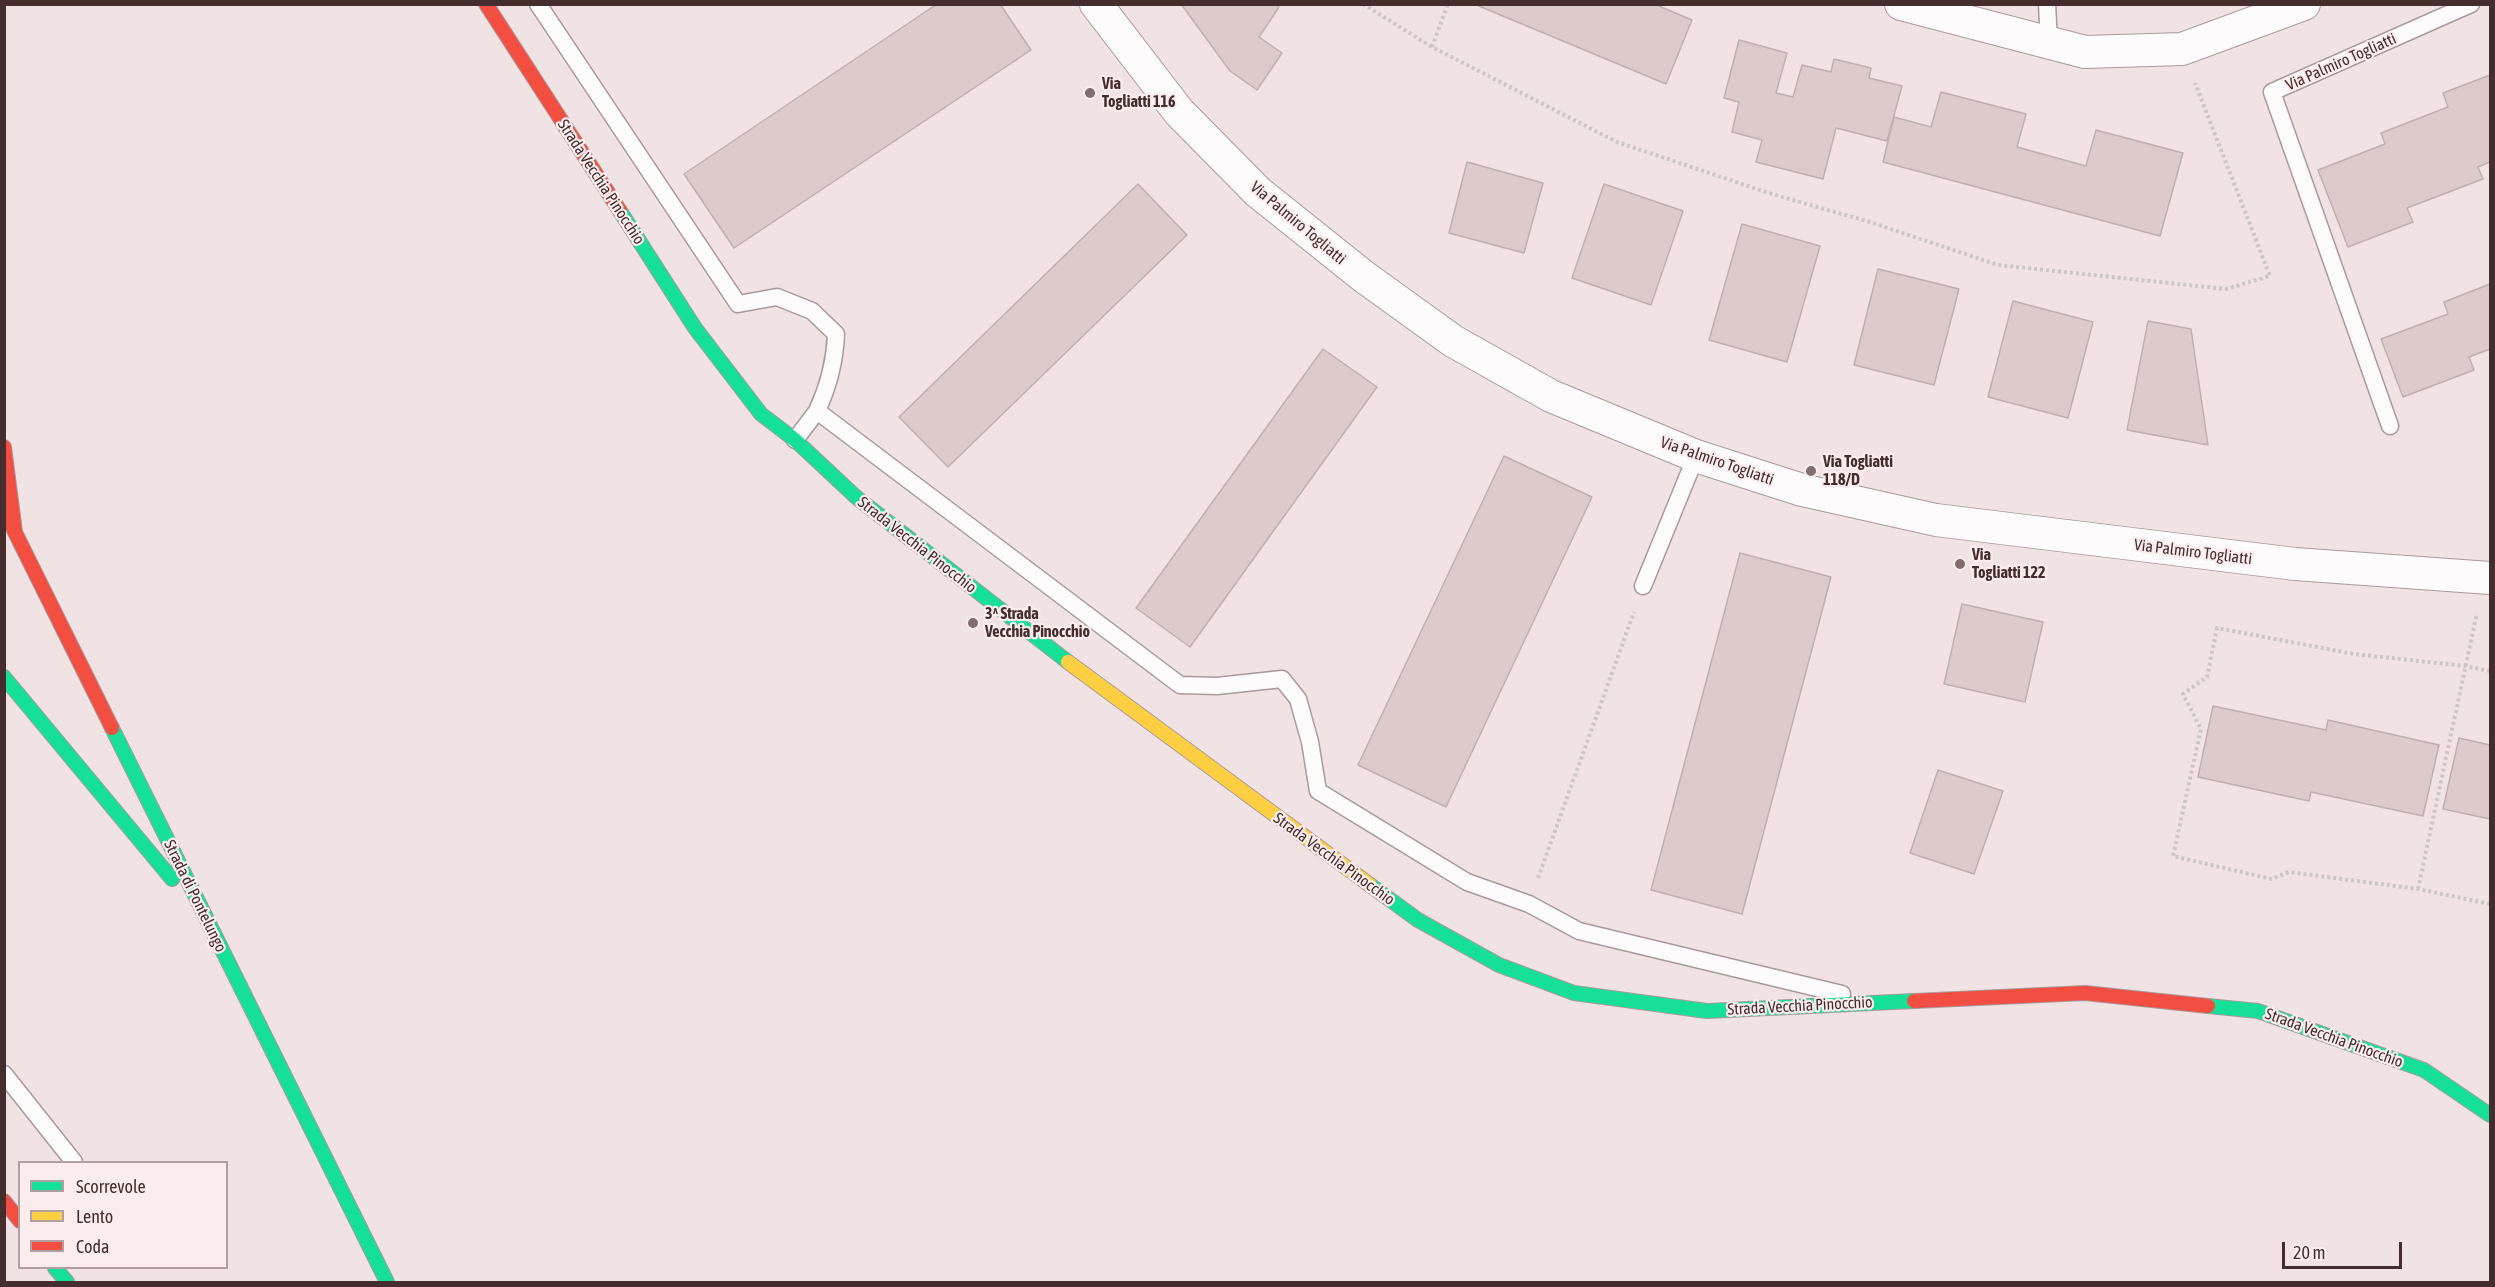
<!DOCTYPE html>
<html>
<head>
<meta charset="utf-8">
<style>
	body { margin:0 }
	#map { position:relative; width:2495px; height:1287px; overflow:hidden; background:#f1e3e4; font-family:"Asap Condensed",sans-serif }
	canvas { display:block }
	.frame { position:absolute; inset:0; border:6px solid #452d2e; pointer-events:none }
	.legend { position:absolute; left:18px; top:1161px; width:210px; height:108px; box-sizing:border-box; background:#fbedee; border:2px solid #b2a0a1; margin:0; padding:8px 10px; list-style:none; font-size:18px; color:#452d2e }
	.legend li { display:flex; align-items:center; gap:12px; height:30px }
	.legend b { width:30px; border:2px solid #b2a0a1 }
	.scale { position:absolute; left:2282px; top:1242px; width:120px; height:27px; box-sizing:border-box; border:3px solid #452d2e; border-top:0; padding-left:8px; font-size:18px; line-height:21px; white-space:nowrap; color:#452d2e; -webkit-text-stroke:4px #fbedee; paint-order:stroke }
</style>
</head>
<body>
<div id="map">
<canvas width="2495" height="1287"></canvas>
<div class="frame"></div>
<ul class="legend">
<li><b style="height:8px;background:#16e098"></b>Scorrevole</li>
<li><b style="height:8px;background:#ffcf43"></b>Lento</li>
<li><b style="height:8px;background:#f24e42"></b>Coda</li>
</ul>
<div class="scale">20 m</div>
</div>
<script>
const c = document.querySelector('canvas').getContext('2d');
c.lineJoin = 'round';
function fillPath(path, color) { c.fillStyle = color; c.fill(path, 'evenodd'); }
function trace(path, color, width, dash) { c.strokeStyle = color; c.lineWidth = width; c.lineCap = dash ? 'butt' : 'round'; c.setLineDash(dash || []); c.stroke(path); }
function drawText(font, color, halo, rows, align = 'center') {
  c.font = font + ' "Asap Condensed",sans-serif'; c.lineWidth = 4.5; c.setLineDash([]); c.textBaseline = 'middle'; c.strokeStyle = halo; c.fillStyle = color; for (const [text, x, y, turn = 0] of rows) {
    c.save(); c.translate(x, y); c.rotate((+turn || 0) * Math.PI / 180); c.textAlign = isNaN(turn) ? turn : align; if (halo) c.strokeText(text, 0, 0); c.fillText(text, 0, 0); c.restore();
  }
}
const building = new Path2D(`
	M937 4H1000L1031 50 734 248 684 174Z
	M1181 4H1275L1279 7 1259 37 1282 53 1257 90 1230 71Z
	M1474 4H1654L1692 20 1666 84Z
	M1739 40 1787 53 1776 93 1793 97 1802 65 1831 72 1834 59 1871 68 1869 78 1902 86 1887 141 1836 128 1823 179 1756 162 1762 140 1732 132 1739 102 1724 98Z
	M2490 75V162L2478 167 2483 179 2407 208 2413 222 2348 247 2318 170 2385 144 2381 133 2448 107 2443 93Z
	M1941 92 2026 114 2017 147 2086 166 2096 130 2183 153 2160 236 1883 162 1894 117 1931 127Z
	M1467 162 1543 183 1524 253 1449 233Z
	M1138 184 1187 235 948 467 899 417Z
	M1604 184 1683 211 1651 305 1572 278Z
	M1742 224 1820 246 1787 362 1709 340Z
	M1878 269 1959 289 1934 385 1854 365Z
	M2490 284V349L2469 357 2474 370 2403 397 2381 339 2448 314 2444 302Z
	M2013 301 2093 322 2068 418 1988 397Z
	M2148 321 2191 329 2208 445 2127 430Z
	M1323 349 1377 387 1190 647 1136 608Z
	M1504 456 1592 497 1446 807 1358 765Z
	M1740 553 1831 577 1742 914 1651 890Z
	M1962 604 2043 622 2025 702 1944 684Z
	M2213 706 2326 730 2328 720 2439 745 2423 816 2311 792 2309 801 2198 777Z
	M2459 738 2490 745V819L2443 809Z
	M1938 770 2003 791 1974 874 1910 853Z`);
const path = new Path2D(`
	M1363 4 1432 47 1617 142 1775 195 1870 222 1998 265 2226 289 2270 276 2195 83
	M1432 47 1448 4
	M2490 671 2465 666 2354 654 2217 628 2207 677 2183 694 2201 729 2173 856 2271 879 2289 872 2418 889 2490 904
	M1538 878 1634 612
	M2418 889 2477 613`);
const lane = new Path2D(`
	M538 4 738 304 777 297 812 311 836 334C835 362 829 385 817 411L1180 685 1217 686 1282 679 1298 699 1310 742 1318 791 1467 882 1529 904 1579 931 1842 994
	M2047 4 2049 42
	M2390 426 2272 92 2471 4
	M795 440 817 411
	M1643 586 1696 456
	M4 1074 74 1162`);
const street = new Path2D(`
	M1096 4 1179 112 1258 192 1363 276 1453 341 1551 396 1696 456 1802 490 1936 520 2295 564 2490 578
	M1901 4 2085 52 2182 49 2304 4`);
const fast = new Path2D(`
	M620 211 695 328 761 414 795 440 856 497 1068 662
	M4 677 172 879
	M112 728 387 1282
	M1370 885 1418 920 1499 965 1574 993 1707 1011 1914 1001
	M2208 1006 2258 1011 2424 1070 2490 1115
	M55 1268 67 1282`);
const slow = new Path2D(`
	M1068 662 1370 885`);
const jam = new Path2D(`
	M486 4 620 211
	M4 447 15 532
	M4 510 112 728
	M1914 1001 2085 993 2208 1006
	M4 1201 20 1221`);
const markers = [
	[1090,93,6,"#816d6e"],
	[1811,471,6,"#816d6e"],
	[1960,564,6,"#816d6e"],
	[973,623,6,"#816d6e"]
];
const streetNames = [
	["Via Palmiro Togliatti",2341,62,-24],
	["Strada Vecchia Pinocchio",601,182,57],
	["Via Palmiro Togliatti",1298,223,40],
	["Via Palmiro Togliatti",1717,461,19],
	["Strada Vecchia Pinocchio",917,545,38],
	["Via Palmiro Togliatti",2193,552,7],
	["Strada Vecchia Pinocchio",1334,859,36],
	["Strada di Pontelungo",195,896,64],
	["Strada Vecchia Pinocchio",1800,1006,-3],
	["Strada Vecchia Pinocchio",2334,1038,20]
];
const poiNames = [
	["Via",1102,84],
	["Togliatti 116",1102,102],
	["Via Togliatti",1823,462],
	["118/D",1823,480],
	["Via",1972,555],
	["Togliatti 122",1972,573],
	["3^ Strada",985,614],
	["Vecchia Pinocchio",985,632]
];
fillPath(building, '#ddcbcc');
trace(building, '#c0afb0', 1.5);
trace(lane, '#aa999b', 19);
trace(street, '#aa999b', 34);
trace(fast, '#aa999b', 16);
trace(slow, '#aa999b', 16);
trace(jam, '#aa999b', 16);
trace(path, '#cdc6c7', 4, [3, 3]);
trace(lane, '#fdfbfb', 16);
trace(street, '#fdfbfb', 32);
trace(fast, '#16e098', 14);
trace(slow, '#ffcf43', 14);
trace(jam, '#f24e42', 14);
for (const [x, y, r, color] of markers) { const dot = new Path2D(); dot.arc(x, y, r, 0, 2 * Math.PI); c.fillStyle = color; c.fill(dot); trace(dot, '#fbedee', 2); }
drawText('16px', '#452d2e', '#fbedee', streetNames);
drawText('bold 16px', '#452d2e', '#fbedee', poiNames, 'left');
</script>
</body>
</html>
